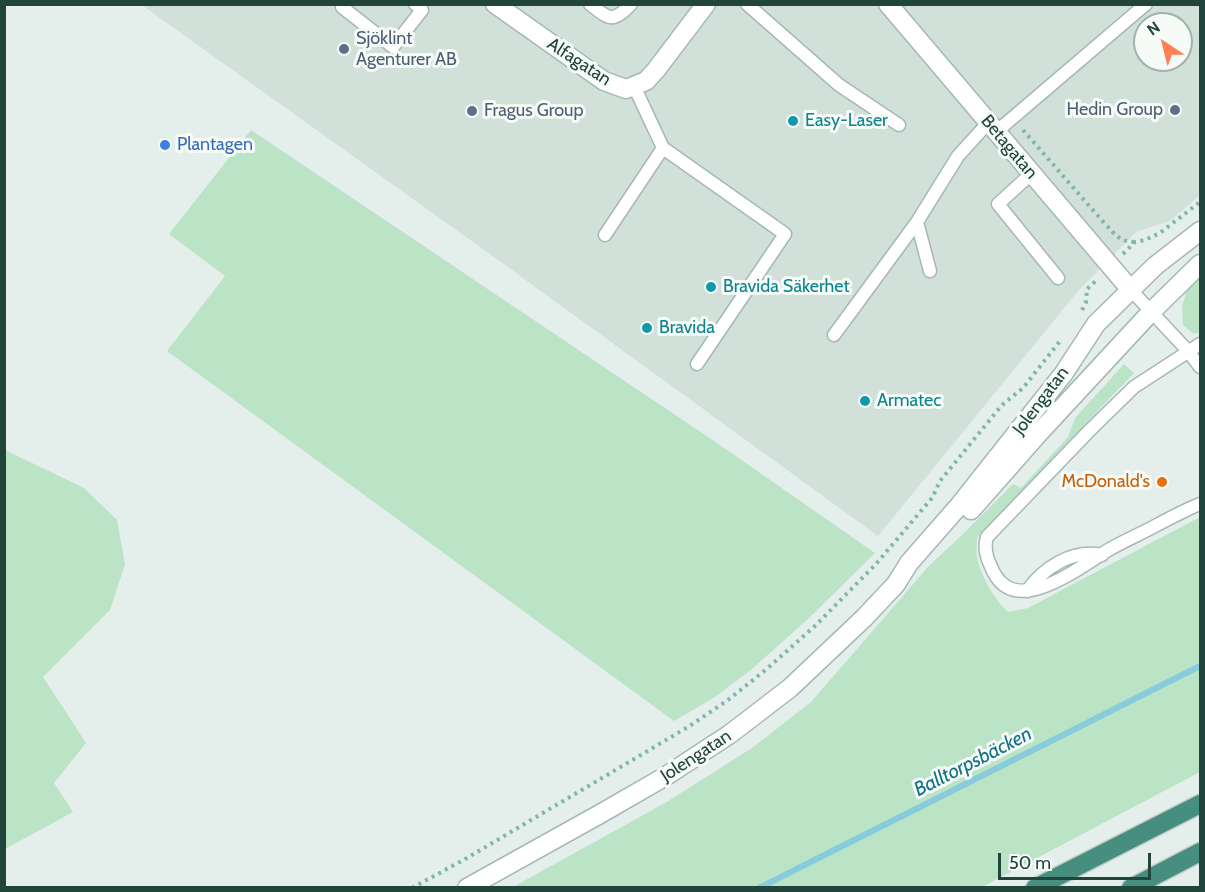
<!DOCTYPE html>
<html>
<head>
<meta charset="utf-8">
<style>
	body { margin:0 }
	#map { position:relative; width:1205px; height:892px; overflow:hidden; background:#e4efeb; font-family:Cabin,sans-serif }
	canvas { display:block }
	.frame { position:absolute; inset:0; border:6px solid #21443b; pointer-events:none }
	.north { position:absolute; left:1133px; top:12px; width:60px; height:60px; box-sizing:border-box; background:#f6fbf8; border:2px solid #a1b2ac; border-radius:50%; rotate:325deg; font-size:16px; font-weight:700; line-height:24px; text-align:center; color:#21443b }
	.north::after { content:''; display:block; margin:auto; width:21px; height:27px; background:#ff8053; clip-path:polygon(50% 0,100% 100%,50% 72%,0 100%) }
	.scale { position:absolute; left:998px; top:853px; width:153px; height:27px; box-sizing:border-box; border:3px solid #21443b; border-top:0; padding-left:8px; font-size:18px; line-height:21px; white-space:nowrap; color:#21443b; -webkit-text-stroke:4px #f6fbf8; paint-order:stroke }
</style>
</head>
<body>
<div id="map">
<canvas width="1205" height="892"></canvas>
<div class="frame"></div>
<div class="north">N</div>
<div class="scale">50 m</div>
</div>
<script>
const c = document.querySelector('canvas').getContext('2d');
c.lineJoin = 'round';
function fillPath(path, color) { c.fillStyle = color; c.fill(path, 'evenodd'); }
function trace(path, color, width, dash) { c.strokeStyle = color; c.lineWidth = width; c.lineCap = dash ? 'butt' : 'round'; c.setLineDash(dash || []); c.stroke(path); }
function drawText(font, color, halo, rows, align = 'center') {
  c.font = font + ' Cabin,sans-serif'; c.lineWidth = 6; c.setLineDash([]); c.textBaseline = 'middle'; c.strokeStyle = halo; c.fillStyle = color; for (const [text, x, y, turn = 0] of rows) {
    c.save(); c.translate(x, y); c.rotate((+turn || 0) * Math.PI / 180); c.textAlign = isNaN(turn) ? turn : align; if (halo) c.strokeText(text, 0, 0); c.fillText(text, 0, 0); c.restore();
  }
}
const built = new Path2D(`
	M142 5H1200V195L1170 221 1136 232 1079 290 878 536 498 260ZM1145 24H1181V60H1145Z`);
const green = new Path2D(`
	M251 130 717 443 875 553 808 619 752 669 715 697 674 721 167 351 225 276 169 234Z
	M1200 276V332L1194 334 1183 325 1182 307 1188 287Z
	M1124 364 1134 373 977 538C977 545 976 552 977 558 982 577 993 598 1008 612L1028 608 1200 517V772L982 887H513L665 803 752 748 811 702 928 567 964 533 1013 484 1021 488 1068 437 1075 418Z
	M5 450 84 488 117 520 125 564 110 610 43 677 86 743 54 783 73 812 5 849Z`);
const stream = new Path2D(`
	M759 888 1200 666`);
const path = new Path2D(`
	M1023 130 1105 224C1116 235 1120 242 1135 242
	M1123 254 1135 242 1145 240 1160 233 1200 202
	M1082 310 1086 302 1087 289 1098 279
	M412 888 467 858 688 727 728 700 768 668 816 625 876 564 932 498 940 481 1002 405 1023 388 1060 341`);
const service = new Path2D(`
	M344 4 342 7 393 47 422 10 415 4
	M590 4C609 19 612 24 631 4
	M747 4 839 85 899 125
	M634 86 663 148 785 234 697 364
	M996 132 1146 4
	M1031 174 998 204 1058 278
	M917 222 930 271
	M605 235 663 148
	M1130 289 1188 351 1200 367
	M834 335 917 222 958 156 988 123
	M1200 344 1134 387 1089 431 987 537C983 550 988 561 994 573 1018 618 1082 565 1110 549 1124 541 1140 534 1155 526 1170 518 1185 510 1200 504
	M1027 591C1043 568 1072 549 1102 555`);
const minor = new Path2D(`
	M495 4 604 81 626 89 646 81 656 70 706 4
	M888 4 1130 289`);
const tertiary = new Path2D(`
	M971 510 1038 434 1151 312 1200 264
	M467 888 600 814 666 776 730 734 790 688 864 618 896 584 909 563 958 507 1064 373 1096 324 1155 266 1200 231`);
const trunk = new Path2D(`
	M1035 888 1200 804
	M1131 888 1200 852`);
const markers = [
	[344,49,6,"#5c6f8a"],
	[1175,110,6,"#5c6f8a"],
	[472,111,6,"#5c6f8a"],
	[793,121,6,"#0f9aa8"],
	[165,145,6,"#3f7fe0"],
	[711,287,6,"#0f9aa8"],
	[647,328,6,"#0f9aa8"],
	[865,401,6,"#0f9aa8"],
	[1162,482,6,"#e8710a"]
];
const serviceNames = [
	["Sjöklint",356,39],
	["Agenturer AB",356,60],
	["Hedin Group",1163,110,"right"],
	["Fragus Group",484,111]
];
const streetNames = [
	["Alfagatan",579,62,33],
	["Betagatan",1009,147,50],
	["Jolengatan",1041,401,-53],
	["Jolengatan",696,756,-33]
];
const cultureNames = [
	["Easy-Laser",805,121],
	["Bravida Säkerhet",723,287],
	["Bravida",659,328],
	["Armatec",877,401]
];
const shopNames = [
	["Plantagen",177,145]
];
const foodNames = [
	["McDonald's",1150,482]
];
const waterNames = [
	["Balltorpsbäcken",973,762,-27]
];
fillPath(built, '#d2e0da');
fillPath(green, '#bbe3c6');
trace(stream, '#86ccda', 6);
trace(service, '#a6b8b3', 15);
trace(minor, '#a6b8b3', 21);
trace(tertiary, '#a6b8b3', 21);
trace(trunk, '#c1cbc8', 21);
trace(path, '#81b7a7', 4, [3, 4.5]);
trace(service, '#fff', 12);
trace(minor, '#fff', 18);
trace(tertiary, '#fff', 18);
trace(trunk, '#468f80', 18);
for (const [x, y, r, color] of markers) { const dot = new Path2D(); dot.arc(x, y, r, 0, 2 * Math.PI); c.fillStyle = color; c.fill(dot); trace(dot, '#f6fbf8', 2); }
drawText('18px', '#4e5e75', '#f6fbf8', serviceNames, 'left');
drawText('18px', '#21443b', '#f6fbf8', streetNames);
drawText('18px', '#0d838f', '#f6fbf8', cultureNames, 'left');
drawText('18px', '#366cbe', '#f6fbf8', shopNames, 'left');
drawText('18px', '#c56008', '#f6fbf8', foodNames, 'right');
drawText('italic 20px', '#127388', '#f6fbf8', waterNames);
</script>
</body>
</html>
